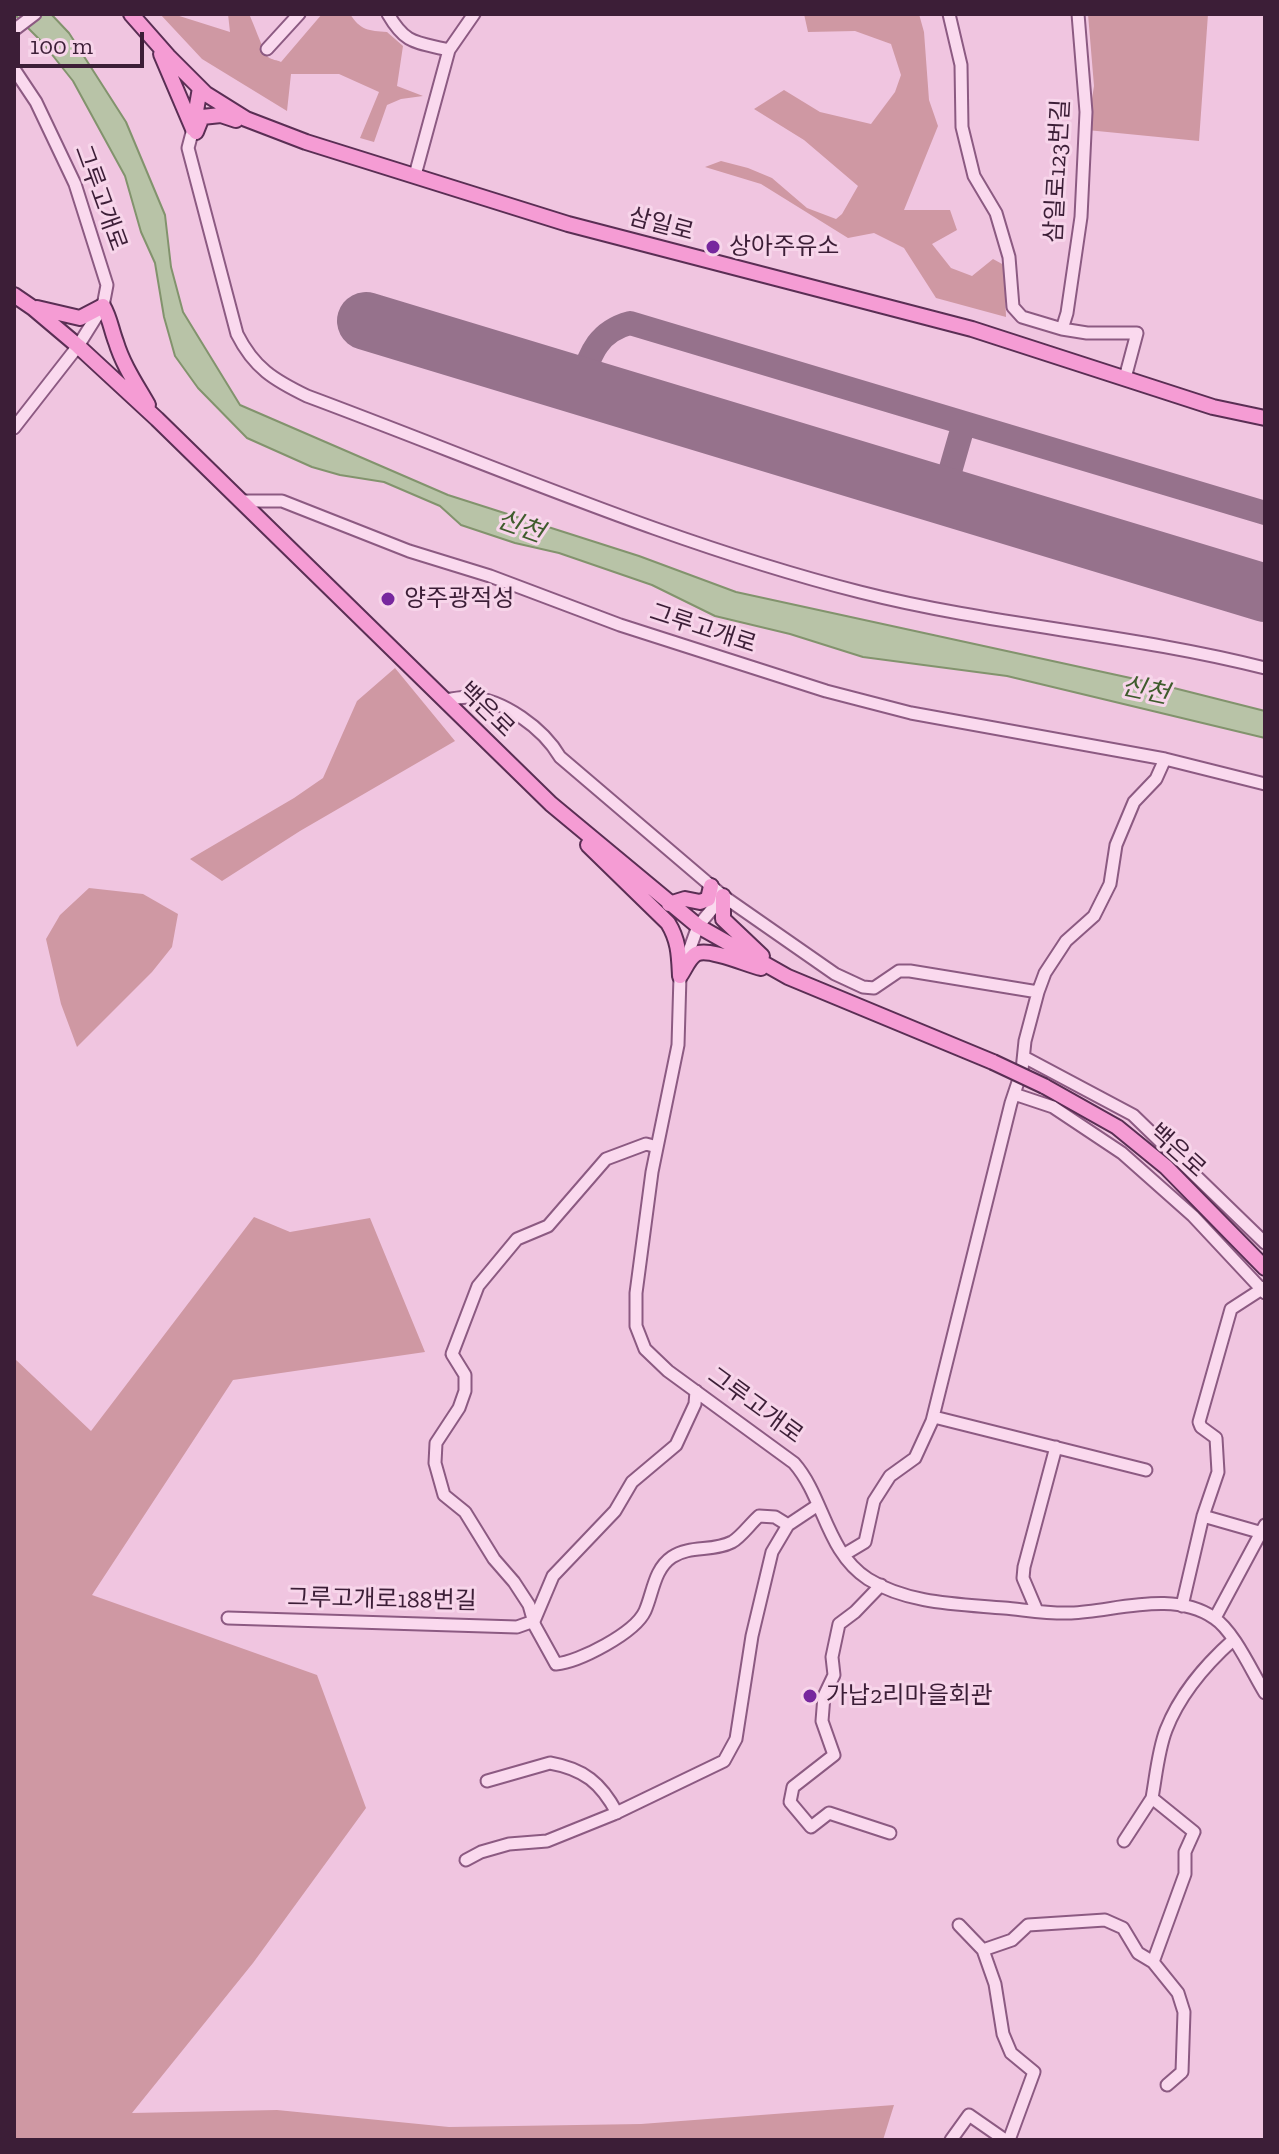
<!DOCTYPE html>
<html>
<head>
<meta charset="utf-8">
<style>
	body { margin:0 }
	#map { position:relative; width:1279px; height:2154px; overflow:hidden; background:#f0c5e0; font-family:"Zilla Slab",serif }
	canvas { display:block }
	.frame { position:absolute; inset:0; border:16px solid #3c1e37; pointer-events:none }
	.scale { position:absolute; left:16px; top:32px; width:128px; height:36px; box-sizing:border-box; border:4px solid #3c1e37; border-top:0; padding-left:10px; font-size:24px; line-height:28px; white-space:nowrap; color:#3c1e37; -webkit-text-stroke:6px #f7d5ea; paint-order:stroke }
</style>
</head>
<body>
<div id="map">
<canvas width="1279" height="2154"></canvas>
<div class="frame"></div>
<div class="scale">100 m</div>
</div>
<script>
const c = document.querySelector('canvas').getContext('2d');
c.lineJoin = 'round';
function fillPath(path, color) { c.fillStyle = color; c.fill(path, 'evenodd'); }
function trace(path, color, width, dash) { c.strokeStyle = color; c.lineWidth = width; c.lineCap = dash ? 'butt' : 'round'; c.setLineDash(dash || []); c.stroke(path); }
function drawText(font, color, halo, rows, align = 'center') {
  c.font = font + ' "Zilla Slab","Noto Sans KR",serif'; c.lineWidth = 6; c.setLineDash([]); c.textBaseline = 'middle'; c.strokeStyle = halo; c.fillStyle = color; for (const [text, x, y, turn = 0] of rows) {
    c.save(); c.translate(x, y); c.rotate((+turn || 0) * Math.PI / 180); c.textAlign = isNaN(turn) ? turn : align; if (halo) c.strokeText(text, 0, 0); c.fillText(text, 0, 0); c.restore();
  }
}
const green = new Path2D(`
	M160 14H173L230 32 228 14H249C253 22 265 55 268 57 272 60 277 60 281 62L322 14H350C360 30 369 31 387 32L403 46 397 86 423 96 401 99 387 105 374 142 360 138 379 92 339 74H291L287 111 202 59Z
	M804 14H919L924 32 929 100 938 126 904 210H950L957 230 932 244 951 268 972 276 993 259 1004 265 1006 317 936 298 904 248 874 233 848 238 761 184 705 167 721 161 748 168 772 178 807 208 836 219 842 214 858 186 804 140 754 109 784 90 820 112 871 124 895 92 901 75 891 44 855 31 808 32Z
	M1088 14H1208L1199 141 1087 130 1094 86Z
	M395 668 455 741 300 831 222 881 190 859 294 798 323 778 357 701Z
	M89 888 143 894 178 914 172 947 152 972 77 1047 61 1004 46 939 60 915Z
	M254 1217 290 1232 370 1218 425 1352 233 1380 92 1595 317 1675 366 1808 253 1963 132 2113 277 2110 449 2127 641 2124 894 2105 883 2140H14V1358L91 1431Z`);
const water = new Path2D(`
	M14 14H51L69 33 126 122 165 215 171 267 183 312 240 405 448 495 639 556 736 592 1158 684 1265 711V738L1007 676 863 657 790 634 715 616 652 585 559 553 515 543 461 525 440 506 384 482 340 475 312 467 247 438 198 388 175 356 164 317 155 263 141 232 125 176 73 81 42 42Z`);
const taxiway = new Path2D(`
	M579 386C590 356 596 332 630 323L1265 513
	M943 496 964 423`);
const runway = new Path2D(`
	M366 321 1265 593`);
const minor = new Path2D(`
	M388 14C406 45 416 42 449 50
	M949 14 961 65 962 127 974 176 996 213 1009 257 1013 307 1022 317 1062 329 1087 333H1137L1125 378
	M14 30 35 14
	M267 49 299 14
	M14 69 36 102 75 184 107 285 103 306 78 346 14 428
	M193 129 188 148 237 334C254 368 274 380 307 396 490 464 671 544 860 592 993 626 1132 634 1265 668
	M415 175 449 50 474 14
	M1062 329 1067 313 1081 217 1086 112 1078 14
	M241 501H282L409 551 490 576 620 625 826 691 911 713 1165 759 1265 784
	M444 700C452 699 461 697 470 697 504 700 543 728 560 757L723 896 835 974 863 987 874 988 899 971H910L1038 992
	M723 896 698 926 680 976 678 1045 652 1172 636 1293V1326L645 1349 668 1371 794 1463C824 1497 826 1552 868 1579 908 1604 958 1604 1004 1608 1026 1610 1049 1614 1071 1613 1116 1611 1173 1590 1214 1618 1234 1631 1252 1672 1265 1693
	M1024 1057 1133 1115 1265 1243
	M1014 1094 1053 1107 1122 1153 1193 1216 1265 1293
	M657 1147 646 1144 606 1159 548 1226 517 1239 478 1286 452 1354 465 1375V1391L459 1408 436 1443 435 1463 444 1495 465 1512 494 1559 514 1582 529 1605 535 1626 556 1664C579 1662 635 1633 645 1611 653 1593 654 1569 672 1557 690 1545 713 1552 732 1542 741 1537 750 1524 759 1516L775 1517 788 1525
	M934 1417 1146 1470
	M1203 1516 1259 1532
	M845 1554 865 1542 874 1501 890 1476 915 1458 932 1421 1011 1103 1022 1070 1025 1041 1038 992 1045 973 1066 941 1094 916 1110 884 1116 845 1134 802 1156 779 1165 759
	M881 1585 855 1612 839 1624 832 1657 834 1675 824 1696 822 1721 834 1755 793 1787 790 1802 811 1827 829 1813 890 1833
	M1182 1606 1203 1516 1218 1472 1216 1438 1201 1427 1199 1422 1231 1309 1265 1287
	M1037 1611 1023 1578 1024 1567 1056 1447
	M228 1618 517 1627 534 1621 553 1576 615 1511 632 1482 676 1445 695 1404 696 1391
	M1215 1618 1265 1525
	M487 1781 550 1763C584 1769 601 1783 617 1813
	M1124 1841 1152 1798
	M466 1860 481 1852 509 1844 547 1841 614 1814 724 1761 736 1739 752 1636 772 1552 788 1525 818 1505
	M959 1925 983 1950 995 1984 1003 2034 1011 2053 1034 2072 1009 2140
	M983 1950 1012 1940 1028 1925 1105 1920 1123 1928 1138 1953 1153 1962
	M1167 2085 1182 2072 1184 2012 1178 1993 1153 1962 1185 1874V1852L1194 1832 1152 1798C1156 1776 1158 1751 1166 1730 1180 1694 1204 1666 1233 1640
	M951 2140 969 2115 1005 2140`);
const major = new Path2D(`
	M131 14 168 56 206 94 246 119 306 142 568 224 972 329 1213 407 1265 418
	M161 54 193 129
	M193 128 200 88
	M196 132 202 117 221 115 236 120
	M14 295 33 308 78 346 157 419 551 804 698 926 788 977 993 1062
	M37 308 80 318 103 306C110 318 111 329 116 342 123 365 136 384 148 405
	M588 845 668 923C679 941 679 956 680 976
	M723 896V919L762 956
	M669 904 685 899 700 902 708 899 711 886
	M680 976C685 969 689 958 696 954 708 947 747 965 761 968
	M1044 1086 1117 1127 1166 1167 1265 1268`);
const majorBridge = new Path2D(`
	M993 1062 1044 1086`);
const markers = [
	[713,247,8,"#77279e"],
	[388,599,8,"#77279e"],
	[810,1696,8,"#77279e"]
];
const streetNames = [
	["삼일로123번길",1058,171,-87],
	["그루고개로",100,198,70],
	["삼일로",661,225,15],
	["그루고개로",703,629,18],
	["백은로",486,710,44],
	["백은로",1177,1151,42],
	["그루고개로",755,1406,36],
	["그루고개로188번길",382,1600,1]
];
const poiNames = [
	["상아주유소",729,247],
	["양주광적성",404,599],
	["가납2리마을회관",826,1696]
];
const waterNames = [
	["신천",520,527,20],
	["신천",1145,691,12]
];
fillPath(green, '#cf98a3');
fillPath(water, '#b8c3a7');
trace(water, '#82936d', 2);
trace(taxiway, '#96728c', 24);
trace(runway, '#96728c', 58);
trace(minor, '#8c5a82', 15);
trace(major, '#5a2e54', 18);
trace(minor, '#fad9ee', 11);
trace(major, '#f59cd4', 14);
trace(majorBridge, '#5a2e54', 18, []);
trace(majorBridge, '#f59cd4', 14);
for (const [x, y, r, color] of markers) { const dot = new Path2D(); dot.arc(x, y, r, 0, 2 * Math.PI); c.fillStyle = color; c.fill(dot); trace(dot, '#f7d5ea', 3); }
drawText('24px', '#3c1e37', '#f7d5ea', streetNames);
drawText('24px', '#3c1e37', '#f7d5ea', poiNames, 'left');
drawText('italic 26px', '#3f5c2d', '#f7d5ea', waterNames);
</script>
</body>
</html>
